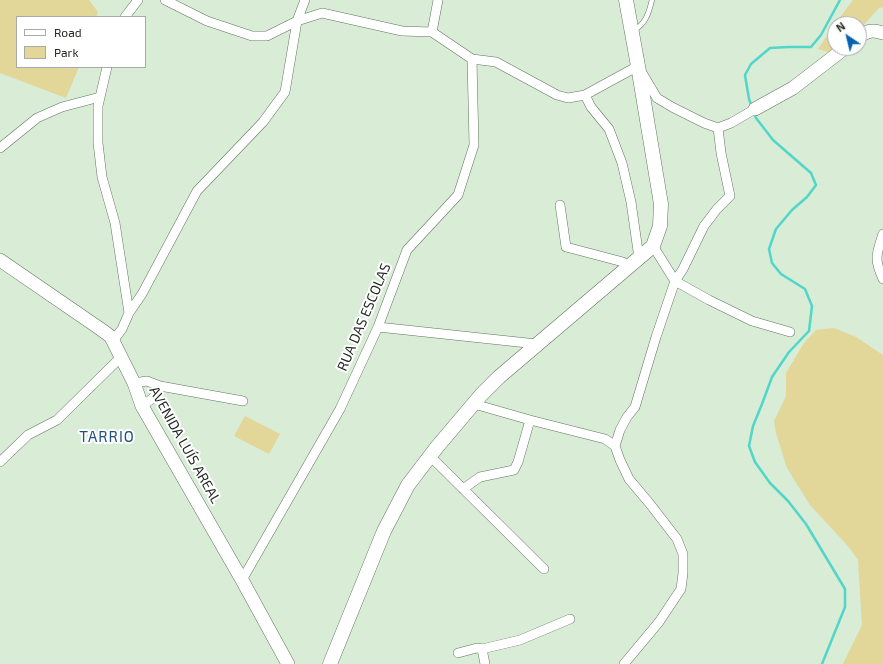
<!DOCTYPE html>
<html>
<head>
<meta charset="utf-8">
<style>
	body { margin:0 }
	#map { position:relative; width:883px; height:664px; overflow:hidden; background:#d8ecd6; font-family:"Exo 2",sans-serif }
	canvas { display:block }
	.legend { position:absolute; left:16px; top:16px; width:130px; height:52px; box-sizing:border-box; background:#fff; border:1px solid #a7aaa7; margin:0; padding:5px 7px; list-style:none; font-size:12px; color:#232b22 }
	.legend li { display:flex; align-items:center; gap:8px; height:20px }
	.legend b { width:20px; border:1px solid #a7aaa7 }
	.north { position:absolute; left:827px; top:16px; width:40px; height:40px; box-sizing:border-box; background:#fff; border:1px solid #a7aaa7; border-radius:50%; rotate:325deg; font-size:11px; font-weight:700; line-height:16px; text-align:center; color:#232b22 }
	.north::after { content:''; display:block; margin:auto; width:14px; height:18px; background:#0763b0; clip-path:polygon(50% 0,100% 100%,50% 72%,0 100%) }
</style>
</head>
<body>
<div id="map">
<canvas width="883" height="664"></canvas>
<ul class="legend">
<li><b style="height:5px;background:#fff"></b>Road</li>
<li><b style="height:11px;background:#e2d699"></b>Park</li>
</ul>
<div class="north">N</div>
</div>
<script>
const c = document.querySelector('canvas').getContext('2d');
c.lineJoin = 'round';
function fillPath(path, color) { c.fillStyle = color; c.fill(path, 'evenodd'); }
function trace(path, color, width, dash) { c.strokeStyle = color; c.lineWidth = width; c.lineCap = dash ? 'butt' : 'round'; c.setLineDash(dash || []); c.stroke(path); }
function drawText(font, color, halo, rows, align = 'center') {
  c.font = font + ' "Exo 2",sans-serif'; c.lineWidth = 4; c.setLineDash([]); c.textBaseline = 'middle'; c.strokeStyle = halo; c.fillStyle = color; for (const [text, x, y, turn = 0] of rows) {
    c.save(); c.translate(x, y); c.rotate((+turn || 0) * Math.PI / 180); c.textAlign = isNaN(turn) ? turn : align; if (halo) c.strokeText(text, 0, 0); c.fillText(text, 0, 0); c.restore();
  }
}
const green = new Path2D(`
	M0 0H89L98 12 96 17H17V67H79L66 98 0 73Z
	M853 0H883V8L880 7 859 30V24H835Z
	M835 24V47L828 52 818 49Z
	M834 328 856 337 883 355V664H843L862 625 858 560 847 545 810 505 787 468 776 433 774 421 786 396V373L804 343 816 330Z
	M245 416 280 434 269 454 234 436Z`);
const stream = new Path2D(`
	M752 107 749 99 745 75 751 64 770 48 788 47H811L821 35 840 0
	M754 114 756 118 773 140 811 173 816 185 807 197 792 210 776 229 769 249 772 263 781 274 805 289 812 306 809 331 789 352 772 377 762 404 753 426 749 446 755 462 770 483 788 501 806 524 845 589V607L822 664`);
const lane = new Path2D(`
	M634 30C646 24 649 12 652 0`);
const street = new Path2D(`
	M165 0 207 21 252 36H267L297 21 322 13 402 31 432 32 472 59 496 62 557 95 568 98 585 95 638 66 657 98 672 107 704 123 718 128 731 123 755 109
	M125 17 138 0
	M432 32 438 0
	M107 67 98 106V143L102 177 115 223 129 313
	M585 95 591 107 609 129 622 163 631 202 639 258
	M0 148 37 118 62 107 100 97
	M560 205 566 247 623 262 628 268
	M883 234C876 255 874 259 883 279
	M653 246 675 281 709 300 752 321 790 332
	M378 327 537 344
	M113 341 122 329 129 313 142 294 197 191 263 122 285 92 297 21 305 0
	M134 383 147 381 160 386 243 401
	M474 404 530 420 605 439 615 446 620 460 629 479 650 504 677 539 683 554V573L681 589 659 622 624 664
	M142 406 153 398 160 386
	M615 446 620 430 627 417 635 407 656 337 675 281 683 269 704 226 717 209 730 196 721 153 718 128
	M430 456 544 569
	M0 462 28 435 57 420 121 357
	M463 489 480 477 514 470 518 462 530 420
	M242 580 340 409 378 327 407 250 458 195 474 145 472 59
	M458 653 477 648 482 649
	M485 664 482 649 520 640 570 619`);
const secondary = new Path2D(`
	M859 37C867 30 874 30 883 33
	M755 109 793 88 845 48
	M0 260 99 328 110 336 113 341 134 383 142 406 242 580 288 664`);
const primary = new Path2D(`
	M330 664 384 531 408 485 437 447 481 395 499 377 653 246 660 226 661 204 638 66 626 0`);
const streetNames = [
	["RUA DAS ESCOLAS",364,317,-67],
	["AVENIDA LUÍS AREAL",185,445,61]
];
const neighbourhoodNames = [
	["TARRIO",107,437]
];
fillPath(green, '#e2d699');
trace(stream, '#52d6c9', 2.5);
trace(lane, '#627460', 5.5);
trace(street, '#627460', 10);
trace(secondary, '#627460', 14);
trace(primary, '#627460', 15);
trace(lane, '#fff', 4.5);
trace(street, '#fff', 9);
trace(secondary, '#fff', 13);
trace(primary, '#fff', 14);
drawText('14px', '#232b22', '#fff', streetNames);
c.letterSpacing = '1px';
drawText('15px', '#205184', '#fff', neighbourhoodNames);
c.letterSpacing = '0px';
</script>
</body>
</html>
